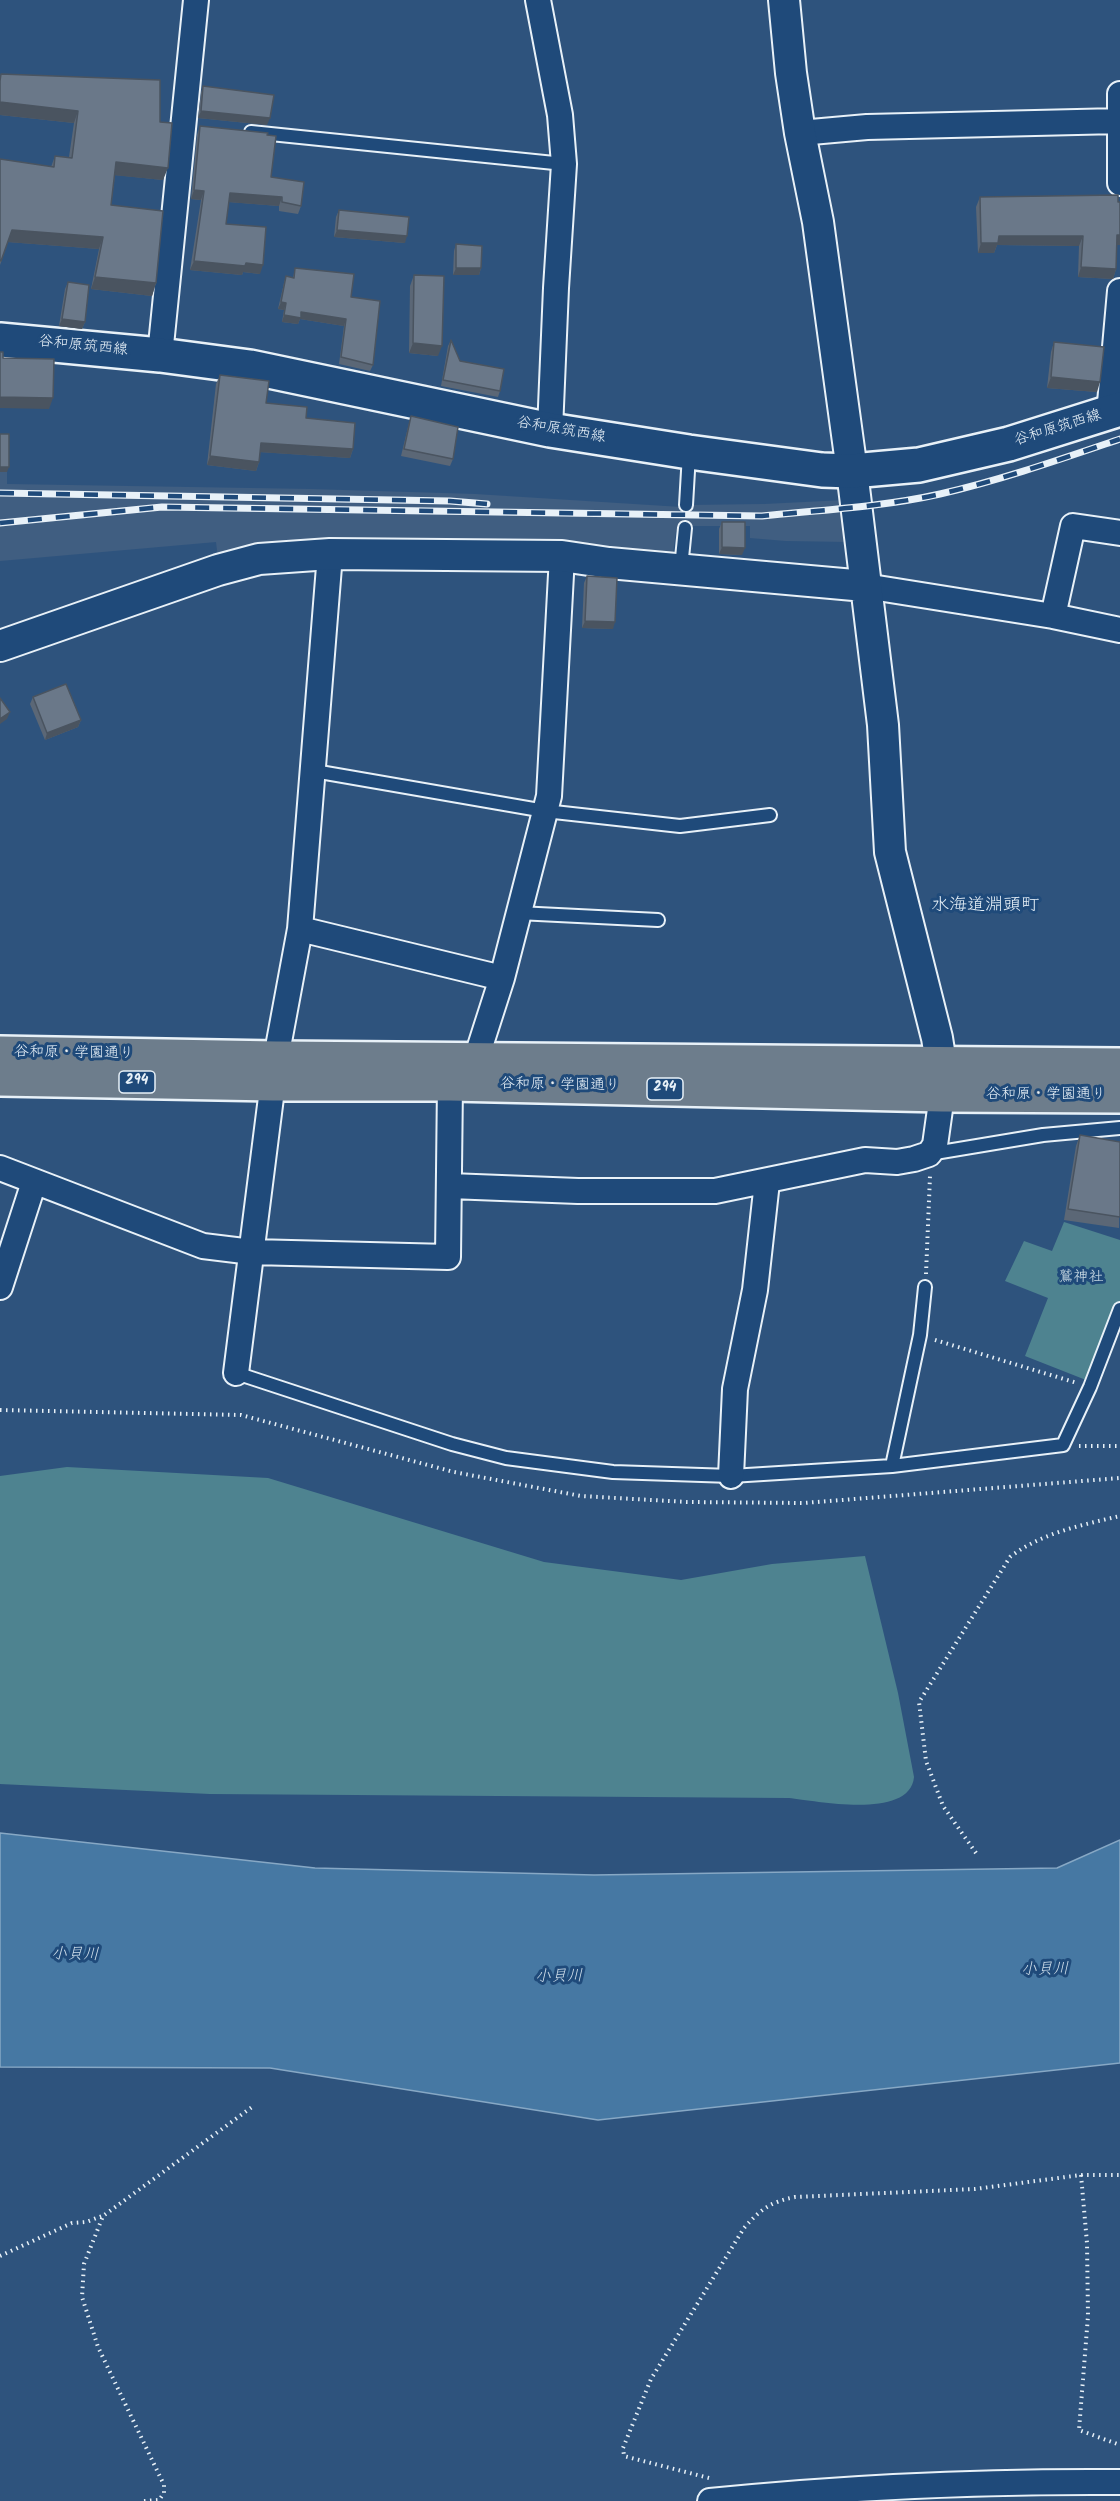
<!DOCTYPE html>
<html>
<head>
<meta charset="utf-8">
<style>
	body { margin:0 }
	canvas { display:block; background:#2e537d }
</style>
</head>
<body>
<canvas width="1120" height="2501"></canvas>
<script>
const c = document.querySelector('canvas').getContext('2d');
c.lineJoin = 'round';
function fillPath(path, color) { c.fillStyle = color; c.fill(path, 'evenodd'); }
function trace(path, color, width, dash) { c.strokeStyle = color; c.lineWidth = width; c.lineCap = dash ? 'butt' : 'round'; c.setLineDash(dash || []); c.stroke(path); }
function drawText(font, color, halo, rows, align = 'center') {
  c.font = font + ' Kalam,"Klee One",sans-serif'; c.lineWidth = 6; c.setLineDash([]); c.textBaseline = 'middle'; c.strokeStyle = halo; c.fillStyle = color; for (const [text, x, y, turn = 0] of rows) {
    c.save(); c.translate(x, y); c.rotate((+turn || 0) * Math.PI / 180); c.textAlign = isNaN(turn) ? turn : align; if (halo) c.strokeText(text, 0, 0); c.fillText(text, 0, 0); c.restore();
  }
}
const built = new Path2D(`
	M0 472H7V484L310 489 475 494 681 507 691 505 765 504 845 500 850 542 786 541 750 538V526H689V529L679 528 676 531 673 553 585 546 218 558 216 542 0 561Z`);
const green = new Path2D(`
	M1064 1222 1120 1240V1301L1086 1380 1025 1356 1048 1298 1005 1281 1024 1241 1052 1251Z
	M67 1467 268 1478 544 1562 681 1580 772 1564 865 1556 898 1693 914 1777C910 1820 817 1801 789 1798L210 1794 0 1784V1476Z`);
const water = new Path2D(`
	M0 1833 315 1868 594 1875 1057 1868 1120 1840V2063L598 2120 270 2068 0 2067Z`);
const path = new Path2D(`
	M926 1274 930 1176
	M935 1340 1077 1383
	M0 1410 241 1415 454 1472 581 1496 687 1502 804 1503 1120 1478
	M1079 1446H1120
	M976 1853 943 1806 926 1761 919 1702 1010 1557C1041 1533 1082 1525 1120 1516
	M1081 2175 1087 2243 1088 2316 1079 2430 1120 2445
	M0 2256 72 2223 86 2222 102 2216
	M709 2478 624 2456 623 2448 651 2379 744 2228C761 2209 770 2202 795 2197L975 2189 1081 2175H1120
	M144 2501 159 2500 164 2493V2485L98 2347 82 2297 84 2264 103 2216 252 2107`);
const service = new Path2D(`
	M251 132 564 164
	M686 505 689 454
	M681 568 685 528
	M314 771 545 811 680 826 770 815
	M518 913 658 920
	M929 1154 1043 1135 1120 1128
	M236 1373 452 1444 506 1458 613 1472 731 1476 892 1466 1063 1445 1090 1387 1120 1309
	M892 1466 920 1335 925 1287`);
const minor = new Path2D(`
	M538 0 560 115 564 164 556 288 550 430
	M1120 94V183
	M800 133 867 127 1119 121
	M160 355 196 0
	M1109 414 1120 291
	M865 586 1053 616 1120 630
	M1053 616 1073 526 1120 533
	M300 929 502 978
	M476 1059 502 978 549 796 562 556
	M0 1168 203 1246 252 1252 448 1257 450 1084
	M450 1186 578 1191H715L865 1160 897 1162 914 1159 929 1154 935 1145 942 1095
	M0 1287 34 1182
	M236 1373 276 1058 300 929 330 554
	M731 1476 735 1389 755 1290 767 1182
	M710 2501C847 2487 983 2481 1120 2482`);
const tertiary = new Path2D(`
	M784 0 791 73 800 133 818 222 852 471 883 725 890 852 937 1038 941 1063 942 1086
	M0 646 218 570 259 559 330 554 562 556 609 563 865 586`);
const secondary = new Path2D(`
	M0 340 160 355 250 367 550 430 689 452 822 470 852 471 919 465 1009 444 1120 409`);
const trunk = new Path2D(`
	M0 1053 276 1058 1120 1065
	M0 1079 273 1084H450L942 1095 1120 1096`);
const rail = new Path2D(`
	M0 493 450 501 487 504
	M0 523 162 507 762 516C821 510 882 507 940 494 1001 480 1061 459 1120 439`);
const wall = new Path2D(`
	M1 74 160 122 163 180 115 175 111 205 156 283 152 296 91 289 99 249 8 242 0 265V159L51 167 55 156 69 157 74 123 0 115V77Z
	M203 86 267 125 198 118 201 93Z
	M200 126 271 177 301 206 298 214 279 211V206L229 202 226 224 260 274 243 272 242 275 190 270 201 200 191 199 197 135Z
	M980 197 1117 245 1116 269 1113 279 1078 277 1079 246 997 245 994 253H978L976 207Z
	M339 210 405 243 334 237 336 217Z
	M456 244 481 268 479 275H453L454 251Z
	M295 268 351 297 373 365 370 371 339 364 344 326 300 319 298 324 282 322 284 310 278 309 284 283 286 276 293 278Z
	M414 275 438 356 409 353 410 286Z
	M68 282 85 322 82 329 59 326 65 289Z
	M451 340 460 361 500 391 498 397 441 386 448 346Z
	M1054 342 1097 392 1047 388 1051 352Z
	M220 375 266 403 306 418 353 449 350 458 260 452 259 462 256 471 207 465 216 384Z
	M411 416 453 459 450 466 401 456 409 423Z
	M722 522 742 555 719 554V529Z
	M587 576 613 629 582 628 584 583Z
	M33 697 81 720 78 727 45 740 30 704Z
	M1080 1135 1120 1142 1119 1228 1064 1220 1076 1146Z`);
const shadedWall = new Path2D(`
	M0 102 78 111 74 123 0 115Z
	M201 111 270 118 267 125 198 118Z
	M116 162 168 168 163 180 112 175Z
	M194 190 204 191 201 200 191 199Z
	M230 193 282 197 279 206 227 202Z
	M12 230 103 237 99 249 7 242Z
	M337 230 407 236 405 243 334 237Z
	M1117 235H1120V245H1113Z
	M999 236H1083L1079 246 997 245 994 253H978L981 243Z
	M194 261 246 263 263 265 260 274 243 272 242 275 190 270Z
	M1081 267 1116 269 1113 279 1078 277Z
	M456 268H481L479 275H453Z
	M95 277 156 283 152 296 91 289Z
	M281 302 286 303 284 310 278 309Z
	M301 312 346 319 344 326 300 319 298 324 282 322 284 315Z
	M62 319 85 322 82 329 59 326Z
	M413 343 442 346 438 356 409 353Z
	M1051 377 1100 382 1097 392 1047 388Z
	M0 397 53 398 49 409 0 408Z
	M261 443 353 449 350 458 258 452Z
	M210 456 259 462 256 471 207 465Z
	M0 467H9L7 472H0Z
	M722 547 745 548 742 555 719 554Z
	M585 621 615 622 613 629 582 628Z
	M10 712 7 719 0 724V719Z
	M81 720 78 727 45 740 47 733Z`);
const building = new Path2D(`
	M1 74 160 80V122L172 123 168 168 116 162 111 205 163 211 156 283 95 277 103 237 12 230 1 261 0 260V159L54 167 55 156 72 158 78 111 0 102V81Z
	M203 86 274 95 270 118 201 111Z
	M200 126 268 133 267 135 276 136 271 177 304 182 301 206 282 202V197L230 193 226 224 266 227 263 265 246 263 245 266 194 261 204 191 194 190Z
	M1118 195V202H1120V235H1117L1116 269 1081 267 1083 236H999L998 243H981L980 197Z
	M339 210 409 217 407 236 337 230Z
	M456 244 482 246 481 268H456Z
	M295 268 354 274 351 297 380 301 373 365 341 357 346 319 301 312V318L284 315 286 303 281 302 286 276 294 278Z
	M414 275 444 276 442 346 413 343Z
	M68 282 89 285 85 322 62 319Z
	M451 340 460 361 504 369 500 391 443 380Z
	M1054 342 1104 347 1100 382 1051 377Z
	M0 352H3V358L54 359 53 398 0 397Z
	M220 375 269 381 266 403 307 407 306 418 355 423 353 449 261 443 259 462 210 456Z
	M411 416 458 427 453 459 404 449Z
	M0 434H9V467H0Z
	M722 522H745V548L722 547Z
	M587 576 617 578 615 622 585 621Z
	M66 684 81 720 47 733 33 697Z
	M0 698 10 712 0 719Z
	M1080 1135 1120 1142V1217L1068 1209Z`);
const shields = [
	[137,1082,36],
	[665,1089,36]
];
const shieldNames = [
	["294",137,1082],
	["294",665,1089]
];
const streetNames = [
	["谷和原筑西線",83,347,6],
	["谷和原筑西線",1058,429,-17],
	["谷和原筑西線",561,431,10],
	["谷和原・学園通り",74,1054,1],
	["谷和原・学園通り",560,1086,1],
	["谷和原・学園通り",1046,1095]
];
const parkNames = [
	["鷲神社",1081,1278]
];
const waterNames = [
	["小貝川",75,1956,1],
	["小貝川",1045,1971,-1],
	["小貝川",559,1978,-1]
];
const quarterNames = [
	["水海道淵頭町",985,907]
];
fillPath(built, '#405e81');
fillPath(green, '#4e8390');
fillPath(water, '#4678a3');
trace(water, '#87a8c5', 1.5);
trace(service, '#e8f1f8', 16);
trace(minor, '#e8f1f8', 28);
trace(tertiary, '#e8f1f8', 34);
trace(secondary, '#e8f1f8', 38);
trace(trunk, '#e8f1f8', 38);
trace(path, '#e8f1f8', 4, [1.5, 4.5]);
trace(service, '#1f4a7a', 12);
trace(minor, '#1f4a7a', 24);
trace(tertiary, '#1f4a7a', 30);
trace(secondary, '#1f4a7a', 33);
trace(trunk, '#6d7d8c', 33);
trace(rail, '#e8f1f8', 7);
trace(rail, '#1f4a7a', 4.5, [14]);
fillPath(wall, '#5b6776');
fillPath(shadedWall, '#4a5460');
fillPath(building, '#6a7889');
trace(building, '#4a5460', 1.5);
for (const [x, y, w] of shields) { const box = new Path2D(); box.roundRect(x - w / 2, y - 11, w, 22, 4.5); c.fillStyle = '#1f4a7a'; c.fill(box); trace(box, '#e8f1f8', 1.5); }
drawText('bold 14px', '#e8f1f8', null, shieldNames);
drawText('15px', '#e8f1f8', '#1f4a7a', streetNames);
drawText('15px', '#d1e0e8', '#1f4a7a', parkNames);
drawText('italic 16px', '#d0dfeb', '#1f4a7a', waterNames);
drawText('18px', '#e8f1f8', '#1f4a7a', quarterNames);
</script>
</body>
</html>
